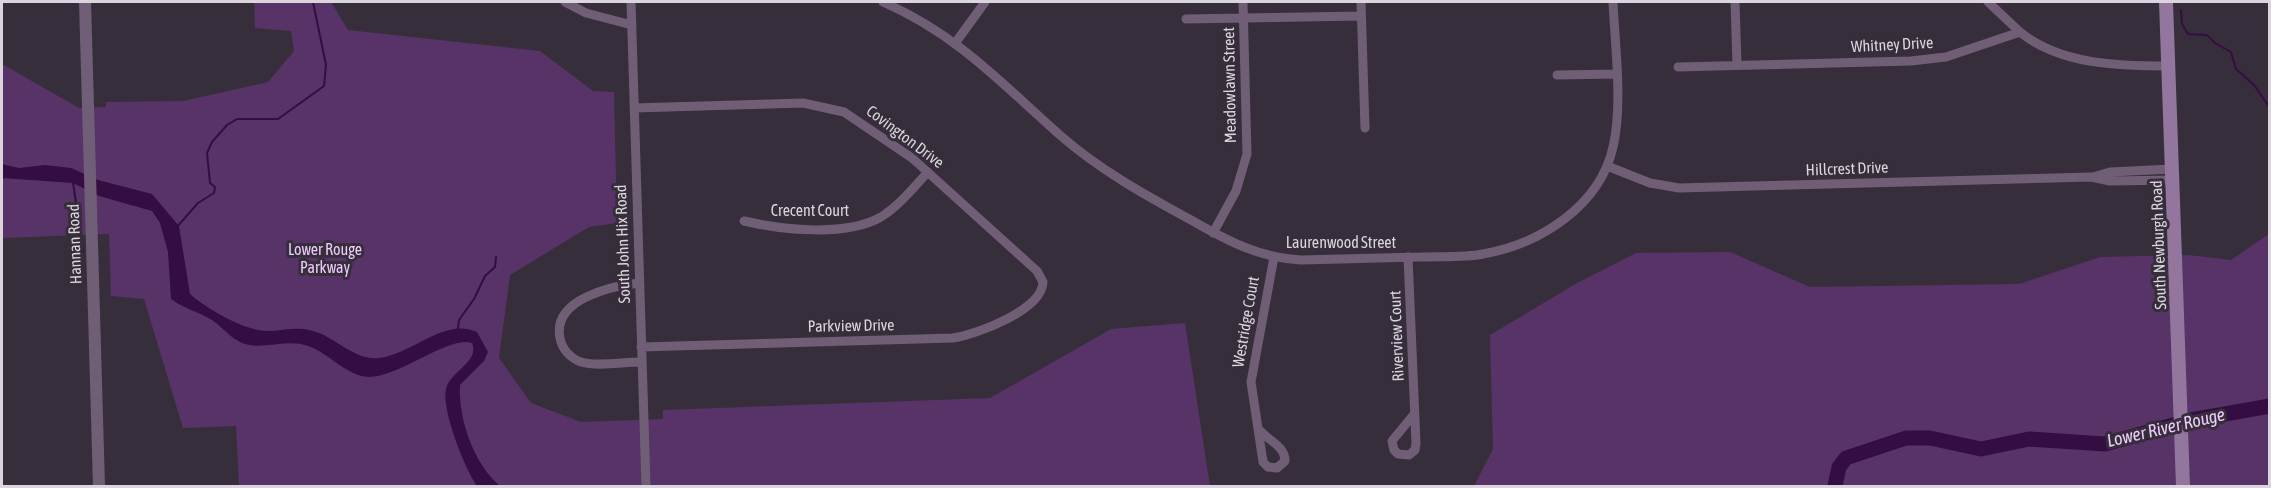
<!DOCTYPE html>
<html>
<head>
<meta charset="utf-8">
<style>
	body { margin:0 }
	#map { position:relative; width:2271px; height:488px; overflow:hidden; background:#372e3b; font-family:"Asap Condensed",sans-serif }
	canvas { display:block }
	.frame { position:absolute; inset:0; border:3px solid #dbd6de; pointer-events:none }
</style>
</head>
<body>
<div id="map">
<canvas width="2271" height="488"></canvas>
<div class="frame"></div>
</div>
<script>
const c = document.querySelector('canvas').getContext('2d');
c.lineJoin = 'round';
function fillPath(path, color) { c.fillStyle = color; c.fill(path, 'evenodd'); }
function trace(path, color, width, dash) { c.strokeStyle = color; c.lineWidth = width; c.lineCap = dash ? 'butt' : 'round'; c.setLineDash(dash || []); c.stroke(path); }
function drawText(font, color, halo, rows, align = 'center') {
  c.font = font + ' "Asap Condensed",sans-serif'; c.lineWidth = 6; c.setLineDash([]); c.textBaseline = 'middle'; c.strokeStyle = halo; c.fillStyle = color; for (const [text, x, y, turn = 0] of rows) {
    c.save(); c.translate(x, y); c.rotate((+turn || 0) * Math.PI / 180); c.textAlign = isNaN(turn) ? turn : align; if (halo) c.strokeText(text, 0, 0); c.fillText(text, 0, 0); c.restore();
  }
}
const green = new Path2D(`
	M254 2H331L348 30 540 51 593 91 614 92 617 223 589 227 510 275 499 358 531 403 581 422 663 419V410L990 398 1111 329 1185 323 1210 486H239L236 426 183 428 144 299 111 296 109 234 2 238V64L79 108 106 107V102L183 101 268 82 294 51 291 31 255 28Z
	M2269 234V486H1474L1493 449 1490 335 1577 283 1636 253 1730 252 1810 287 2019 284 2100 257 2188 255 2231 260Z`);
const water = new Path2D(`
	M2 164 19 168 45 165 71 168 98 180 152 194 179 226 190 294C207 309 245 331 267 331 283 331 297 326 313 331 336 337 354 361 379 358 413 354 444 317 477 332L488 352 484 361 460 385C458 419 474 464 500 486H477C465 469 441 409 446 389 450 371 480 362 472 343 450 335 399 377 369 377 346 376 329 353 308 346 289 339 269 348 249 345 233 342 225 329 212 320 199 312 183 308 171 299L168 252 160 223 152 211 99 196 73 183 2 178Z`);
const stream = new Path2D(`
	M2181 10 2182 24 2188 34 2207 35 2215 43 2231 52 2236 69 2254 85 2270 108
	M73 182 83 252
	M176 228 198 203 214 193 215 187 210 183 207 153 212 142 227 125 237 119H278L324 86 326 65 313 2
	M458 329 459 320 474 299 485 276 495 267 496 257`);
const river = new Path2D(`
	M1835 486 1839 467 1846 458 1906 438H1930L1981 449 2029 439 2105 444 2191 420 2270 406`);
const minor = new Path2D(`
	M565 2 586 13 632 25
	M631 2 646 486
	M883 2C958 35 1001 83 1061 136 1100 170 1145 195 1191 220 1226 240 1259 258 1301 260 1341 259 1380 258 1420 257 1441 256 1463 258 1483 254 1540 244 1600 206 1613 147 1623 106 1615 45 1613 2
	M1361 2 1365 128
	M1735 2 1737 65
	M1988 2 2020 32
	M1186 19 1361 16
	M956 42 985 2
	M1678 67 1911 61 1946 57 2020 32C2060 65 2120 66 2169 66
	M1557 75 1615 74
	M634 108 803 103 844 112 912 158 1037 271 1043 282C1042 310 978 334 953 338L641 347
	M1607 166 1650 183 1679 188 2091 177 2110 181 2173 180
	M2093 177 2110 172 2172 169
	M744 221C782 230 846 237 881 217 899 206 914 187 928 172
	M1213 233 1236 191 1247 154 1243 2
	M1408 257 1416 443 1415 450 1409 455 1398 454 1394 450 1392 441 1415 413
	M639 283C612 286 552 299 560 338 562 349 570 358 581 362 598 367 623 362 642 362
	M1258 428C1266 440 1285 445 1285 461L1277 468 1268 467 1263 462 1251 382 1274 257`);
const tertiary = new Path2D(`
	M85 2 99 486`);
const secondary = new Path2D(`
	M2166 2 2183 486`);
const streetNames = [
	["Whitney Drive",1892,45,-3],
	["Meadowlawn Street",1230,85,-91],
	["Covington Drive",905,137,37],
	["Hillcrest Drive",1847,169,-2],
	["Crecent Court",810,211],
	["Laurenwood Street",1341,243],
	["Hannan Road",75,244,-92],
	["South John Hix Road",623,244,-92],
	["South Newburgh Road",2159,245,-92],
	["Westridge Court",1246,322,-80],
	["Parkview Drive",851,326,-1],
	["Riverview Court",1397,336,-92]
];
const parkNames = [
	["Lower Rouge",325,250],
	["Parkway",325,268]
];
const waterNames = [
	["Lower River Rouge",2166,428,-13]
];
fillPath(green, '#583367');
fillPath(water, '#340d42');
trace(stream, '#340d42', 2);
trace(river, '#340d42', 15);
trace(minor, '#705e77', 9);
trace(tertiary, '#705e77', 12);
trace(secondary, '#92769e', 14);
drawText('16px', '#dbd6de', '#372e3b', streetNames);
drawText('16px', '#eecbfe', '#372e3b', parkNames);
drawText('italic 18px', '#eecbfd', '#372e3b', waterNames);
</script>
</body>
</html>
